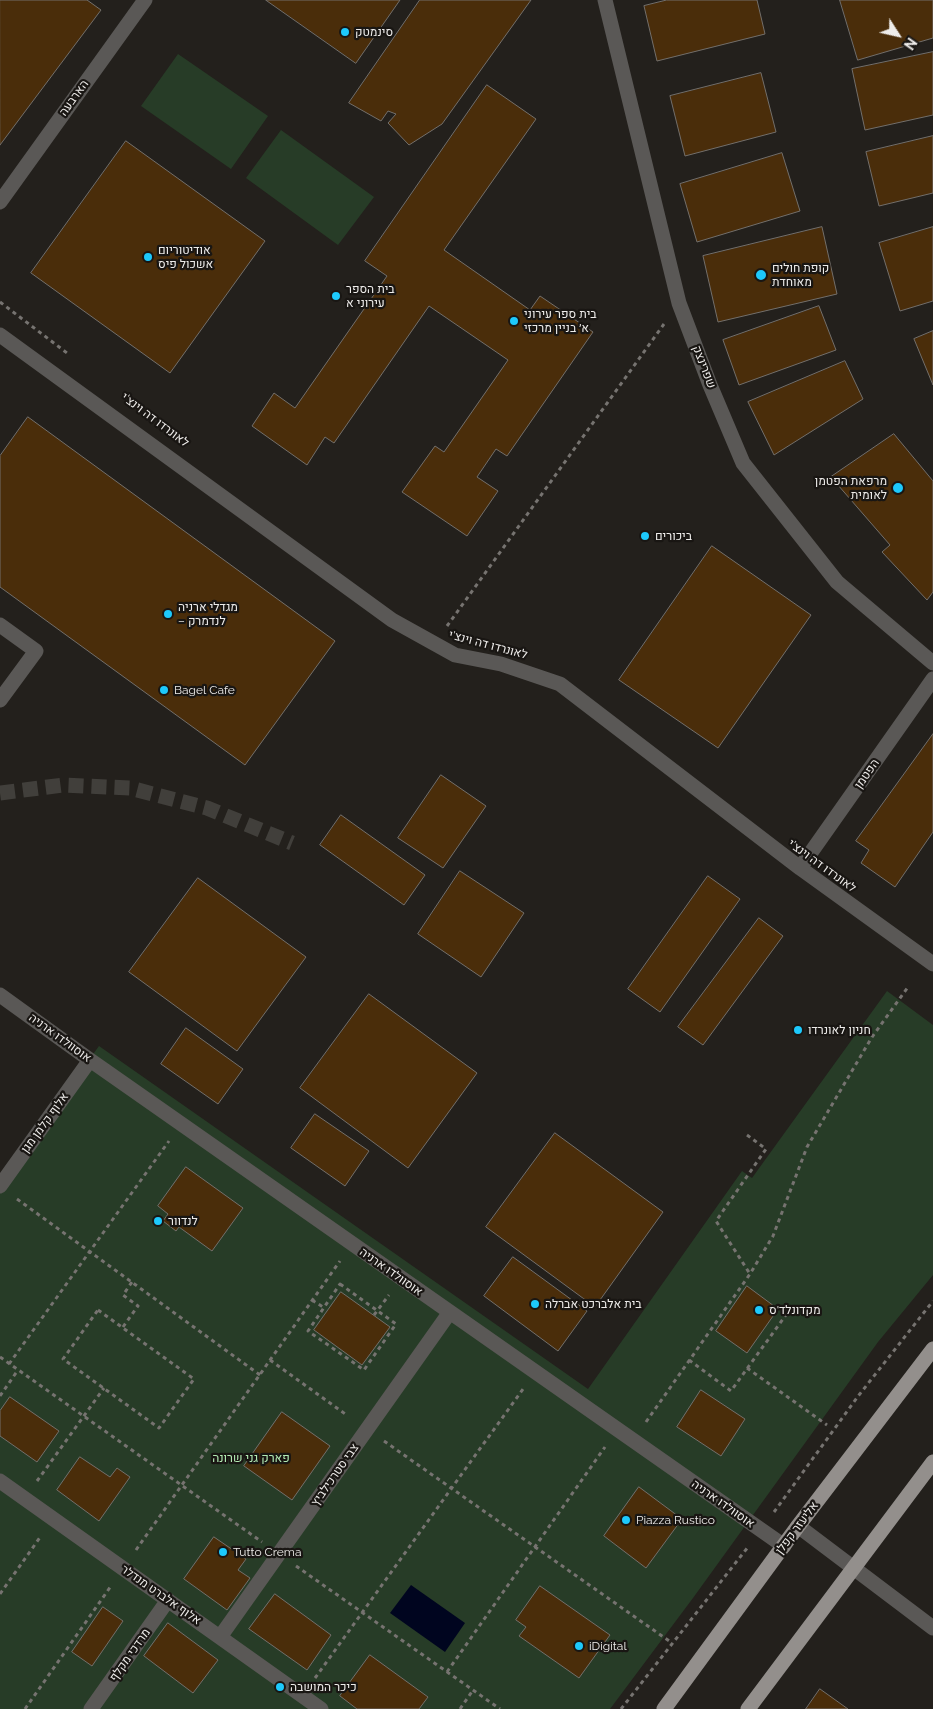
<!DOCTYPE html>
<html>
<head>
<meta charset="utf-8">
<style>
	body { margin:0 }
	#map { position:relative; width:933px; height:1709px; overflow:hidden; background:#23201c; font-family:Raleway,sans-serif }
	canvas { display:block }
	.north { position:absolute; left:873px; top:10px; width:50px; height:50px; -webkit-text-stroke:4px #191613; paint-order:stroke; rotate:125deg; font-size:14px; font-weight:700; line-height:20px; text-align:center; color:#eeecea }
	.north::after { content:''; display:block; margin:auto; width:18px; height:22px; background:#eeecea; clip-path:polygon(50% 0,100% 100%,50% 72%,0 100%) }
</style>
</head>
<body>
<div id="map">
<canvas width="933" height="1709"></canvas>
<div class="north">N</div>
</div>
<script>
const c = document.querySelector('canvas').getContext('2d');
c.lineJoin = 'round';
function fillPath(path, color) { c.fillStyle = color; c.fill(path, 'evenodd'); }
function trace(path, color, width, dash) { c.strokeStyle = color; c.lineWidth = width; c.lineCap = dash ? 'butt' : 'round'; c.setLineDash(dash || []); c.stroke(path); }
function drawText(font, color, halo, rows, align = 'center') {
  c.font = font + ' Raleway,Heebo,sans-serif'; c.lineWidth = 4.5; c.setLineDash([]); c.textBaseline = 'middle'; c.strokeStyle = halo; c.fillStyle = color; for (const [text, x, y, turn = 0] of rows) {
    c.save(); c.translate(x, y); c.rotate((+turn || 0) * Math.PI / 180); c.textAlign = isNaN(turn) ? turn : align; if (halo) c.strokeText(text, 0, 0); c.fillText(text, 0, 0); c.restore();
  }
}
const green = new Path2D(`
	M178 54 268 116 231 169 141 106Z
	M281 130 374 197 338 245 246 178Z
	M887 991 933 1025V1275L878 1342 693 1598 610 1709H0V1182L99 1046 588 1389 742 1171 752 1178Z`);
const water = new Path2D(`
	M411 1585 465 1623 445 1652 390 1613Z`);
const building = new Path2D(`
	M0 0H87L101 10 0 145Z
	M266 0H400L356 63Z
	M420 0H531L442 124 409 145 388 123 396 114 388 111 381 121 349 103Z
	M667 0H757L765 34 657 61 644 6Z
	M840 0H933V38L858 60Z
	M933 52V115L865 130 852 69Z
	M761 73 776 132 685 156 670 96Z
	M487 85 536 119 444 250 530 310 540 296 593 332 507 456 496 449 477 477 498 491 467 536 402 492 435 446 444 452 508 360 429 306 334 443 325 437 307 465 252 426 274 393 295 408 387 276 365 261Z
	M933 136V193L879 206 866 152Z
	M126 141 265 241 170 373 31 273Z
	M782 153 800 211 697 242 680 184Z
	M822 227 837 294 718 322 703 256Z
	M933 227V301L900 311 879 243Z
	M819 306 836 350 739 385 723 340Z
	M933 331V385L914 339Z
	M845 361 863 399 774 455 748 402Z
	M28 417 335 641 245 765 0 587V456Z
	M894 434 933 481V592L927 600 882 552 890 545 831 477Z
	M712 546 811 615 718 748 619 680Z
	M933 734V832L895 887 861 863 869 850 856 841Z
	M441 775 486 806 443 868 398 838Z
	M341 815 425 875 404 905 320 845Z
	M460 871 524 913 481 977 418 934Z
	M708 876 740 899 660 1012 628 989Z
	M198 878 306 957 237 1051 129 972Z
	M759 918 783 936 703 1045 678 1027Z
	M369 994 477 1073 408 1168 300 1088Z
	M186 1028 243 1069 218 1104 161 1064Z
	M315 1114 369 1151 345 1186 291 1148Z
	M555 1133 663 1212 595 1307 486 1227Z
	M186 1167 243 1208 212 1251 179 1227 176 1231 163 1221 168 1214 158 1206Z
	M513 1257 587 1311 558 1351 484 1296Z
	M747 1286 778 1309 747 1353 716 1331Z
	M341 1292 390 1327 362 1365 314 1330Z
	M701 1390 745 1419 721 1456 677 1427Z
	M10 1397 59 1431 37 1462 0 1436V1411Z
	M282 1412 330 1446 292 1500 244 1466Z
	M80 1457 110 1477 117 1468 130 1477 99 1521 57 1490Z
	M639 1487 682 1519 646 1568 604 1536Z
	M214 1537 246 1559 238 1570 250 1578 227 1610 184 1579Z
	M540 1586 610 1635 579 1678 519 1636 526 1627 516 1620Z
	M275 1594 331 1635 307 1670 249 1629Z
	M103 1607 123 1621 92 1666 72 1652Z
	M168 1623 218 1660 193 1693 144 1656Z
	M370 1655 428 1697 419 1709H357L340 1696Z
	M820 1689 848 1709H806Z`);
const minorTunnel = new Path2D(`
	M0 793 63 785 130 788 207 808 292 843`);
const path = new Path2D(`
	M0 302 67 353
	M447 626 664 324
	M747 1135 766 1149 716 1221 750 1274
	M17 1199 260 1375
	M340 1284 396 1324 364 1370 308 1331Z
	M312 1300 323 1307
	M98 1310 194 1379 159 1428 63 1359Z
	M374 1315 389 1295
	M123 1327 138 1306 123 1295 132 1282
	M0 1357 262 1542
	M270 1360 348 1416
	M689 1360 731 1391 788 1312
	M9 1364 169 1141
	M747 1368 827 1425
	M0 1396 18 1370
	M646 1422 750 1274 773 1236 807 1147 872 1037 908 987
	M384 1441 672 1643
	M37 1481 104 1388
	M774 1512 859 1395 933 1301
	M136 1550 340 1261
	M296 1566 500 1709
	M0 1594 41 1536
	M447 1672 605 1447
	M315 1678 523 1389
	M25 1709 111 1586
	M460 1709 473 1690
	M621 1709 748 1547`);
const minor = new Path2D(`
	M605 0 679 303 710 385 743 463 837 582 933 663
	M0 202 145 0
	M0 335 392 620 455 655 501 664 560 684 800 868 933 964
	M0 625 36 651 0 700
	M800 868 933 679
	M0 995 90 1060 784 1546
	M0 1186 90 1060
	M0 1481 321 1709
	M798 1526 933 1628
	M220 1637 450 1312
	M91 1709 168 1600`);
const major = new Path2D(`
	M664 1709 798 1526 933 1349
	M748 1709 933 1462`);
const markers = [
	[345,32,5,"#1dc9fc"],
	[148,257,5,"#1dc9fc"],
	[761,275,6,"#1dc9fc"],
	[336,296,5,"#1dc9fc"],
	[514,321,5,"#1dc9fc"],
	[898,488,6,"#1dc9fc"],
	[645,536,5,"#1dc9fc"],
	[168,614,5,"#1dc9fc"],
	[164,690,5,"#1dc9fc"],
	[798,1030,5,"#1dc9fc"],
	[158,1221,5,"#1dc9fc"],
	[535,1304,5,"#1dc9fc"],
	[759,1310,5,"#1dc9fc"],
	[626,1520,5,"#1dc9fc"],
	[223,1552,5,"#1dc9fc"],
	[579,1646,5,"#1dc9fc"],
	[280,1687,5,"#1dc9fc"]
];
const poiNames = [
	["סינמטק",355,32],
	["אודיטוריום",158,250],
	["אשכול פיס",158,264],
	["קופת חולים",772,268],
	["מאוחדת",772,282],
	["בית הספר",346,289],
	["עירוני א",346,303],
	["בית ספר עירוני",524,314],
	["א׳ בניין מרכזי",524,328],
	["מרפאת הפטמן",887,481,"right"],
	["לאומית",887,495,"right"],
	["ביכורים",655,536],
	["מגדלי ארניה",178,607],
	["– לנדמרק",178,621],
	["Bagel Cafe",174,690],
	["חניון לאונרדו",808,1030],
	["לנדוור",168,1221],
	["בית אלברכט אברלה",545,1304],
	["מקדונלד'ס",769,1310],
	["Piazza Rustico",636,1520],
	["Tutto Crema",233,1552],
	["iDigital",589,1646],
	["כיכר המושבה",290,1687]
];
const streetNames = [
	["הארבעה",74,98,-54],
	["שפרינצק",704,367,69],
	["לאונרדו דה וינצ'י",155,420,37],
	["לאונרדו דה וינצ'י",488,645,15],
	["הפטמן",867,774,-55],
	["לאונרדו דה וינצ'י",822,866,36],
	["אוסוולדו ארניה",60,1038,36],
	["אלוף קלמן מגן",45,1123,-54],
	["אוסוולדו ארניה",391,1272,35],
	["צבי סטרכילביץ",335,1475,-55],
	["אוסוולדו ארניה",723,1504,35],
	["אליעזר קפלן",797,1528,-53],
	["אלוף אלברט מנדלר",161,1595,35],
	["מרדכי מקלף",130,1655,-55]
];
const parkNames = [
	["פארק גני שרונה",251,1458]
];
fillPath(green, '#273c27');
fillPath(water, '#00051f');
fillPath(building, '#4a2d0a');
trace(building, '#736f6b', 1);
trace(minorTunnel, '#413f3b', 15, [15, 8]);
trace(path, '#767370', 3, [4, 4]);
trace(minor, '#5a5856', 15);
trace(major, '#938f8c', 15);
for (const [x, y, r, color] of markers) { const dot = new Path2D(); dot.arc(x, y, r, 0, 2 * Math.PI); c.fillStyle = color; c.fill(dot); trace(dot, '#191613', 2); }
drawText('12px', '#eeecea', '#191613', poiNames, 'left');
drawText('12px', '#eeecea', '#191613', streetNames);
drawText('12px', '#b4ebb4', '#191613', parkNames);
</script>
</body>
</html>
